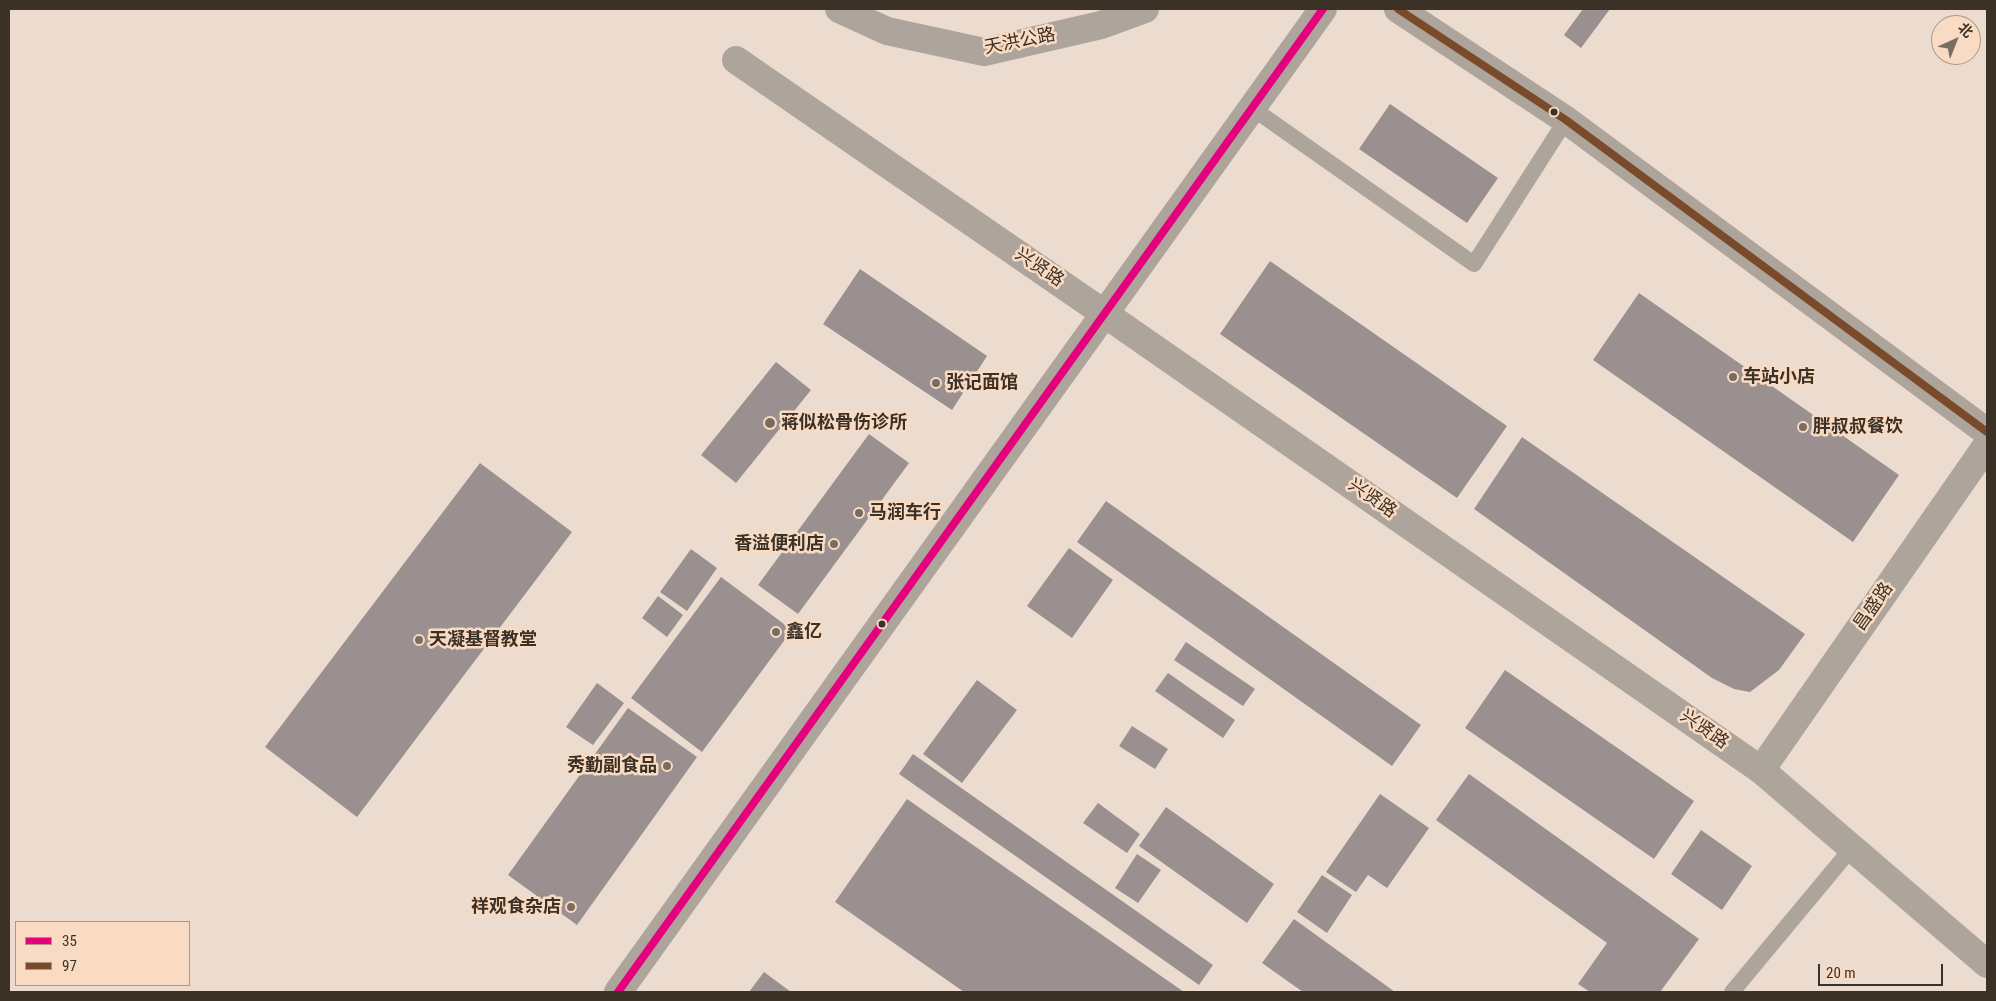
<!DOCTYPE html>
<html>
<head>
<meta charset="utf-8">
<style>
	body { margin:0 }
	#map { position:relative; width:1996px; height:1001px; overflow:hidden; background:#ebdccf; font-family:"Roboto Condensed","Noto Sans SC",sans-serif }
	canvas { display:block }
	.frame { position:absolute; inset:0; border:10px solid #3c3127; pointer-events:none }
	.legend { position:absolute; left:15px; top:921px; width:175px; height:65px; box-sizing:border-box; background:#f8dbc2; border:1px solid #ad9784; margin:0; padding:6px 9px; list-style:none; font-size:15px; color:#3c3127 }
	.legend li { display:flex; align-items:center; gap:10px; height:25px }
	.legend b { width:25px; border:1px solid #ad9784 }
	.north { position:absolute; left:1931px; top:15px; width:50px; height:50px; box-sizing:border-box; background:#f8dbc2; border:1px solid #ad9784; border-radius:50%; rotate:44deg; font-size:14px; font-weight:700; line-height:20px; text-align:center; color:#3c3127 }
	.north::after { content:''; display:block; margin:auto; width:18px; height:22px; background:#796d62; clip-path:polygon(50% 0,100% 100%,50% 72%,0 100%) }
	.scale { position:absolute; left:1818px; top:964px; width:125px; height:22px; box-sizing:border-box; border:2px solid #3c3127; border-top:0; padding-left:6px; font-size:15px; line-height:18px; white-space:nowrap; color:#3c3127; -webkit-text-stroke:4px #f8dbc2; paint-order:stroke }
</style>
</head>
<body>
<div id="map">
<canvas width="1996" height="1001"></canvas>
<div class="frame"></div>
<ul class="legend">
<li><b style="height:6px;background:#e5007d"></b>35</li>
<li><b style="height:6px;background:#7a4b2a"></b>97</li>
</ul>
<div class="north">北</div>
<div class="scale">20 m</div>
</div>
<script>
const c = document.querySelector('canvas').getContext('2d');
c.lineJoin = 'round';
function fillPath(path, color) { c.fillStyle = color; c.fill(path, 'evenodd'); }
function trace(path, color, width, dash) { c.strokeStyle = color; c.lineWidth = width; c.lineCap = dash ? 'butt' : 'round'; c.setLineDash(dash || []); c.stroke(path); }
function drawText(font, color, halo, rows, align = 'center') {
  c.font = font + ' "Roboto Condensed","Noto Sans SC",sans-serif'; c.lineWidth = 5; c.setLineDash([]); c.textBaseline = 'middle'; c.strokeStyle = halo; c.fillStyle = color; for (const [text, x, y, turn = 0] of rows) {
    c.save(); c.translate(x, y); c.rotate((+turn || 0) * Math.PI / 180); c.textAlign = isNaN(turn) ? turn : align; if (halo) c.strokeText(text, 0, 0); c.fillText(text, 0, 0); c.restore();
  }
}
const building = new Path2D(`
	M1583 9H1610L1581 48 1564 35Z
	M1390 104 1498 178 1467 223 1359 149Z
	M1270 261 1507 426 1457 498 1220 334Z
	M860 269 987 356 952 410 823 324Z
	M1639 293 1899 475 1853 542 1593 360Z
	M776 362 811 390 736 483 701 455Z
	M869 434 909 463 798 614 758 585Z
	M1522 437 1805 634 1779 670 1750 692 1734 689 1712 678 1474 509Z
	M480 463 572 532 357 817 265 747Z
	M1106 501 1421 725 1392 766 1077 542Z
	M1069 548 1113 580 1072 638 1027 606Z
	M691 549 717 568 687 611 660 592Z
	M721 577 792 630 702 752 631 698Z
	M658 596 683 615 667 637 642 618Z
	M1186 642 1255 689 1243 706 1174 660Z
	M1505 670 1694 801 1654 859 1465 728Z
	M1168 673 1235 720 1223 738 1155 691Z
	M977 680 1017 710 962 783 923 754Z
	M597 683 624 703 593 745 566 727Z
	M628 708 697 757 577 925 508 875Z
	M1132 726 1168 749 1155 769 1119 746Z
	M913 754 1213 965 1199 985 899 774Z
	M1469 774 1699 939 1660 992H1590L1578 984 1607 943 1436 820Z
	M1380 794 1429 828 1387 888 1368 875 1356 892 1326 872Z
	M907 799 1184 992H964L835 902Z
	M1098 803 1140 834 1127 853 1083 823Z
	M1166 807 1274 884 1247 923 1139 846Z
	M1701 830 1752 866 1722 910 1671 874Z
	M1137 854 1161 870 1138 903 1115 888Z
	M1322 875 1352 895 1327 933 1297 912Z
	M1294 919 1395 992H1303L1262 963Z
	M764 972 791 992H749Z`);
const service = new Path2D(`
	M1252 108 1474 264 1566 120
	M1732 992 1851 849`);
const minor = new Path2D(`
	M1398 9 1566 120 1987 432
	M736 60 1105 314
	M1761 770 1987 445`);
const tertiary = new Path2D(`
	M839 9 887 31 984 52 1101 25 1145 9
	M1105 314 1761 770 1987 964
	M618 992 1323 9`);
const bus1 = new Path2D(`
	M618 992 1323 9`);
const bus2 = new Path2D(`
	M1398 9 1566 120 1987 432`);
const markers = [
	[1554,112,4.5,"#3c3127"],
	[1733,377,5,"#796d62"],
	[936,383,5,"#796d62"],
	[770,423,6,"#796d62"],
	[1803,427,5,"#796d62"],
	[859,513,5,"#796d62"],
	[834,544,5,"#796d62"],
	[882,624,4.5,"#3c3127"],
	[776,632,5,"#796d62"],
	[419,640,5,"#796d62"],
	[667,766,5,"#796d62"],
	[571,907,5,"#796d62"]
];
const streetNames = [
	["天洪公路",1020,42,-11],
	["兴贤路",1039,268,34],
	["兴贤路",1372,499,35],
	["昌盛路",1874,607,-55],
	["兴贤路",1704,730,35]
];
const poiNames = [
	["车站小店",1743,377],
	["张记面馆",946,383],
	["蒋似松骨伤诊所",781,423],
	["胖叔叔餐饮",1813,427],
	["马润车行",869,513],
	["香溢便利店",824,544,"right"],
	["鑫亿",786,632],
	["天凝基督教堂",429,640],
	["秀勤副食品",657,766,"right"],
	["祥观食杂店",561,907,"right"]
];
fillPath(building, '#9a908f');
trace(service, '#ada59b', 16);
trace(minor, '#ada59b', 28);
trace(tertiary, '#ada59b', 28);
trace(bus1, '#e5007d', 8);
trace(bus2, '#7a4b2a', 8);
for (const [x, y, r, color] of markers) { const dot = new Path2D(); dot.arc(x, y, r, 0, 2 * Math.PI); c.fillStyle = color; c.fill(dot); trace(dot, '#f8dbc2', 2); }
drawText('18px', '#3c3127', '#f8dbc2', streetNames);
drawText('bold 18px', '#3c3127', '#f8dbc2', poiNames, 'left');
</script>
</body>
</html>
